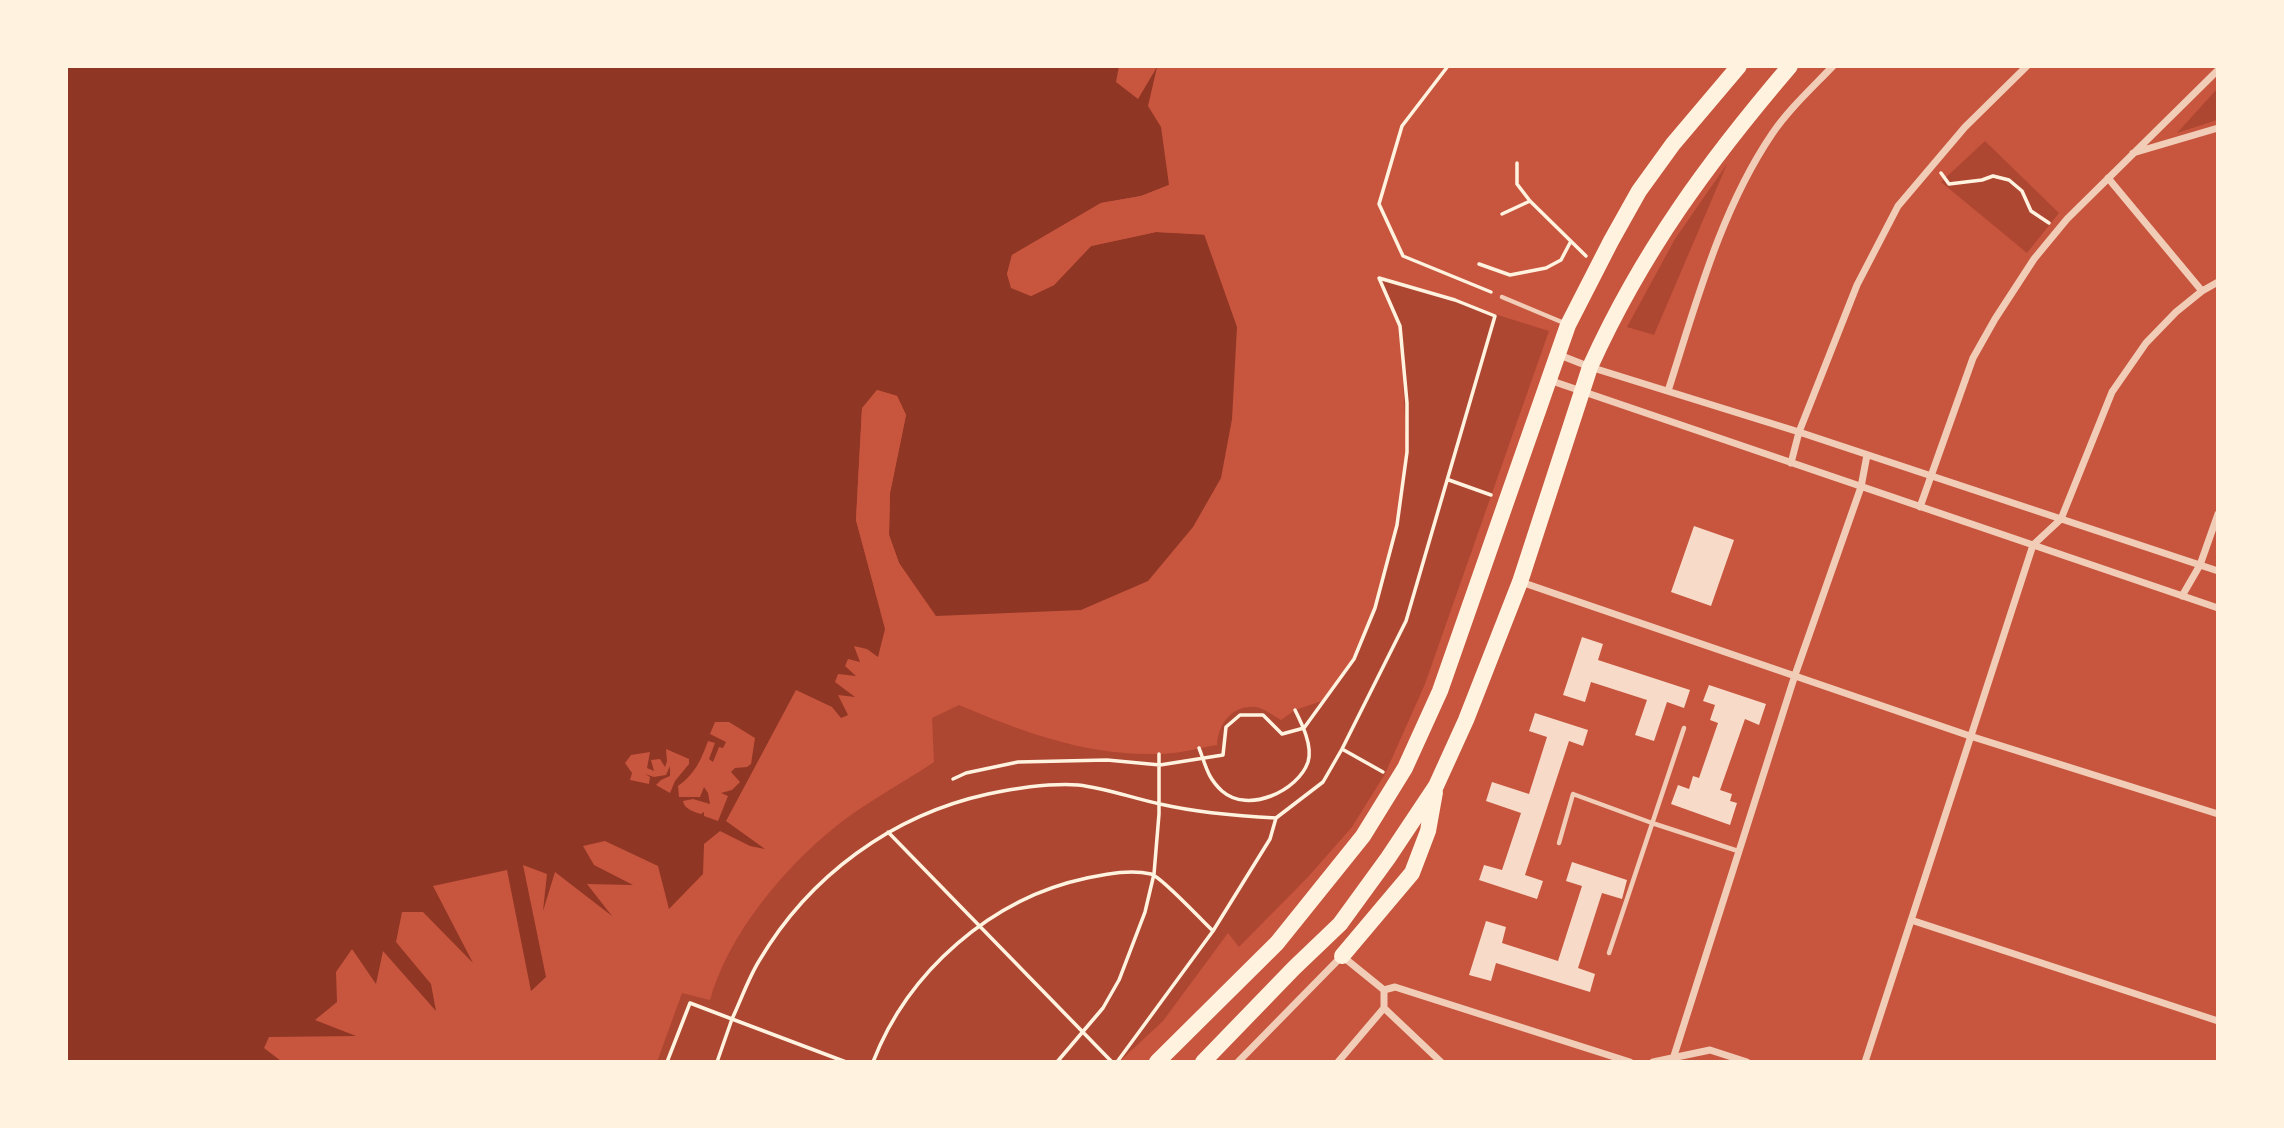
<!DOCTYPE html>
<html>
<head>
<meta charset="utf-8">
<style>
	body { margin:0 }
	#map { position:relative; width:2284px; height:1128px; overflow:hidden; background:#c8553d; font-family:Helvetica,sans-serif }
	canvas { display:block }
	.frame { position:absolute; inset:0; border:68px solid #fff3e0; pointer-events:none }
</style>
</head>
<body>
<div id="map">
<canvas width="2284" height="1128"></canvas>
<div class="frame"></div>
</div>
<script>
const c = document.querySelector('canvas').getContext('2d');
c.lineJoin = 'round';
function fillPath(path, color) { c.fillStyle = color; c.fill(path, 'evenodd'); }
function trace(path, color, width, dash) { c.strokeStyle = color; c.lineWidth = width; c.lineCap = dash ? 'butt' : 'round'; c.setLineDash(dash || []); c.stroke(path); }
const green = new Path2D(`
	M2217 89V120L2177 133Z
	M1985 141 2059 213 2027 253 1941 182Z
	M1727 164 1654 335 1627 327 1675 239Z
	M1379 278 1549 331 1425 684 1385 774 1352 827 1308 877 1239 947 1228 933 1163 1021 1120 1061 657 1062 682 993 710 1000C728 935 783 869 835 827 865 803 901 784 934 762L932 718 959 705C1023 732 1087 756 1158 754 1178 754 1198 748 1217 745 1218 724 1232 705 1256 707 1264 708 1274 716 1281 720L1295 710 1325 700 1354 659 1375 608 1397 525 1407 452 1400 326Z`);
const water = new Path2D(`
	M1119 66 1116 82 1138 99 1157 67 1148 106 1161 127 1169 185 1141 196 1101 203 1012 255 1007 274 1012 288 1031 296 1054 285 1091 246 1156 232 1204 234 1237 327 1232 419 1221 478 1193 527 1148 581 1081 610 936 616 899 563 889 535 890 493 906 415 897 396 877 390 862 409 856 520 885 629 878 657 867 649 854 646 860 662 848 659 845 666 856 676 838 674 835 682 855 697 838 695 848 715 841 718 832 707 796 690 726 821 765 849 750 846 720 831 704 844 703 874 669 909 658 866 605 841 583 846 594 865 633 885 587 884 612 916 555 872 543 911 547 874 523 865 546 977 531 991 507 870 433 886 473 963 423 912H402L396 942 431 984 436 1011 383 951 376 984 352 949 336 972 337 1002 315 1020 356 1036 269 1037 264 1048 281 1061H67L66 67ZM715 722H729L755 738 751 764 747 767 735 768 731 772 740 782 732 790 721 793 728 796 718 821 704 816V812L701 814C694 812 684 809 683 801L693 799 710 804 708 793 704 787 700 797H679L678 786C695 774 701 760 708 741L715 743 709 759 713 762 719 747 723 748 726 742 710 734ZM666 749 689 759V764L675 781 670 793 656 785 661 780 670 776V766L666 775 654 777 645 774 650 777 649 784 630 780 632 773 625 763 631 755 650 752 647 768 654 771 651 760 660 759 665 767 667 761Z`);
const pier = new Path2D(`
	M1169 185 1172 187 1142 200 1102 207 1015 257 1011 274 1014 286 1031 292 1052 282 1090 243 1156 228 1205 231 1208 235 1156 232 1091 246 1054 285 1031 296 1011 288 1007 274 1012 255 1101 203 1141 196Z
	M877 390 897 396 906 415 890 493 889 535 899 563 937 620 933 618 896 565 885 536 887 492 902 415 894 399 878 394 865 410 860 519 888 628 887 634 856 520 862 408Z`);
const building = new Path2D(`
	M1694 526 1734 540 1711 606 1671 592Z
	M1582 637 1603 644 1598 660 1690 690 1684 708 1667 702 1654 741 1635 735 1647 700 1591 682 1585 702 1563 695Z
	M1709 685 1766 704 1759 725 1745 719 1720 790 1732 794 1730 801 1737 803 1730 825 1671 804 1678 785 1689 789 1693 776 1699 778 1718 723 1710 720 1715 705 1703 701Z
	M1535 713 1588 730 1583 746 1569 741 1525 875 1543 881 1537 899 1479 880 1484 865 1502 870 1521 813 1486 801 1492 782 1529 794 1547 737 1529 731Z
	M1572 862 1627 880 1622 899 1602 893 1578 968 1595 974 1590 992 1496 963 1491 981 1469 975 1486 921 1506 927 1502 943 1558 961 1582 886 1566 881Z`);
const path = new Path2D(`
	M1448 66 1402 126 1379 204 1403 256 1491 292
	M1517 163V184L1530 201 1586 256
	M1941 173 1949 184 1982 180 1993 176 2009 180 2022 191 2031 211 2049 223
	M1502 214 1530 201
	M1479 264 1510 275 1546 268 1561 260 1571 241
	M1449 480 1491 495
	M1199 748C1206 766 1207 777 1222 791 1248 814 1298 791 1308 762 1313 746 1302 724 1295 710
	M1342 749 1383 772
	M953 779 966 773 1018 762 1107 760 1160 765 1223 755 1226 727 1240 715H1263L1282 734 1304 728 1354 659 1375 608 1397 525 1407 452V403L1400 326 1379 278 1455 300 1495 316 1406 621 1342 749 1323 782 1276 818 1270 839 1213 931
	M888 832 1112 1062
	M667 1062 690 1003 732 1019C741 1000 748 979 759 961 809 876 892 815 988 794 1017 788 1048 783 1078 785 1106 788 1132 798 1160 804 1199 813 1237 816 1276 818
	M717 1062 732 1019 846 1062
	M873 1062C908 971 992 898 1087 878 1107 874 1130 869 1151 874 1162 877 1202 921 1213 931L1117 1062
	M1057 1062 1103 1008 1119 980 1145 912 1154 874 1159 814V754`);
const service = new Path2D(`
	M1502 297 1564 323
	M1559 843 1573 794 1652 823 1738 851
	M1609 953 1684 728`);
const minor = new Path2D(`
	M2133 153 2218 128
	M2108 178 2202 291
	M1557 354 1590 367 1799 432 2218 571
	M1549 380 2218 608
	M1668 391C1696 304 1720 211 1772 134 1789 109 1812 88 1833 66
	M1791 463 1799 432 1857 285 1898 206 1965 127 2027 66
	M1920 507 1973 358 1995 319 2034 259 2067 219 2218 70
	M1521 582 1970 736 2218 814
	M2182 596 2200 565 2218 514
	M1911 920 2218 1021
	M1384 990 1395 987 1630 1062
	M1238 1062 1342 956 1384 990V1008L1441 1062
	M1338 1062 1384 1008
	M1653 1062 1710 1050 1747 1062
	M1672 1062 1795 675 1861 487 1867 455
	M1865 1062 2033 545 2061 519 2112 392 2146 343 2176 312 2202 291 2218 282`);
const trunk = new Path2D(`
	M1342 956 1412 873 1428 831 1435 792
	M1157 1062 1277 943 1363 836 1405 768 1440 691 1568 325 1611 241 1639 191 1673 144 1739 66
	M1203 1062 1294 968 1340 924 1388 858 1436 786 1466 720 1520 582 1590 367C1642 252 1708 162 1790 66`);
fillPath(green, '#ae4732');
fillPath(water, '#8f3625');
fillPath(pier, '#c8553d');
fillPath(building, '#f7dbc8');
trace(path, '#fff3e0', 3.5);
trace(service, '#f1ccb7', 4.5);
trace(minor, '#f1ccb7', 7);
trace(trunk, '#fff3e0', 16);
</script>
</body>
</html>
